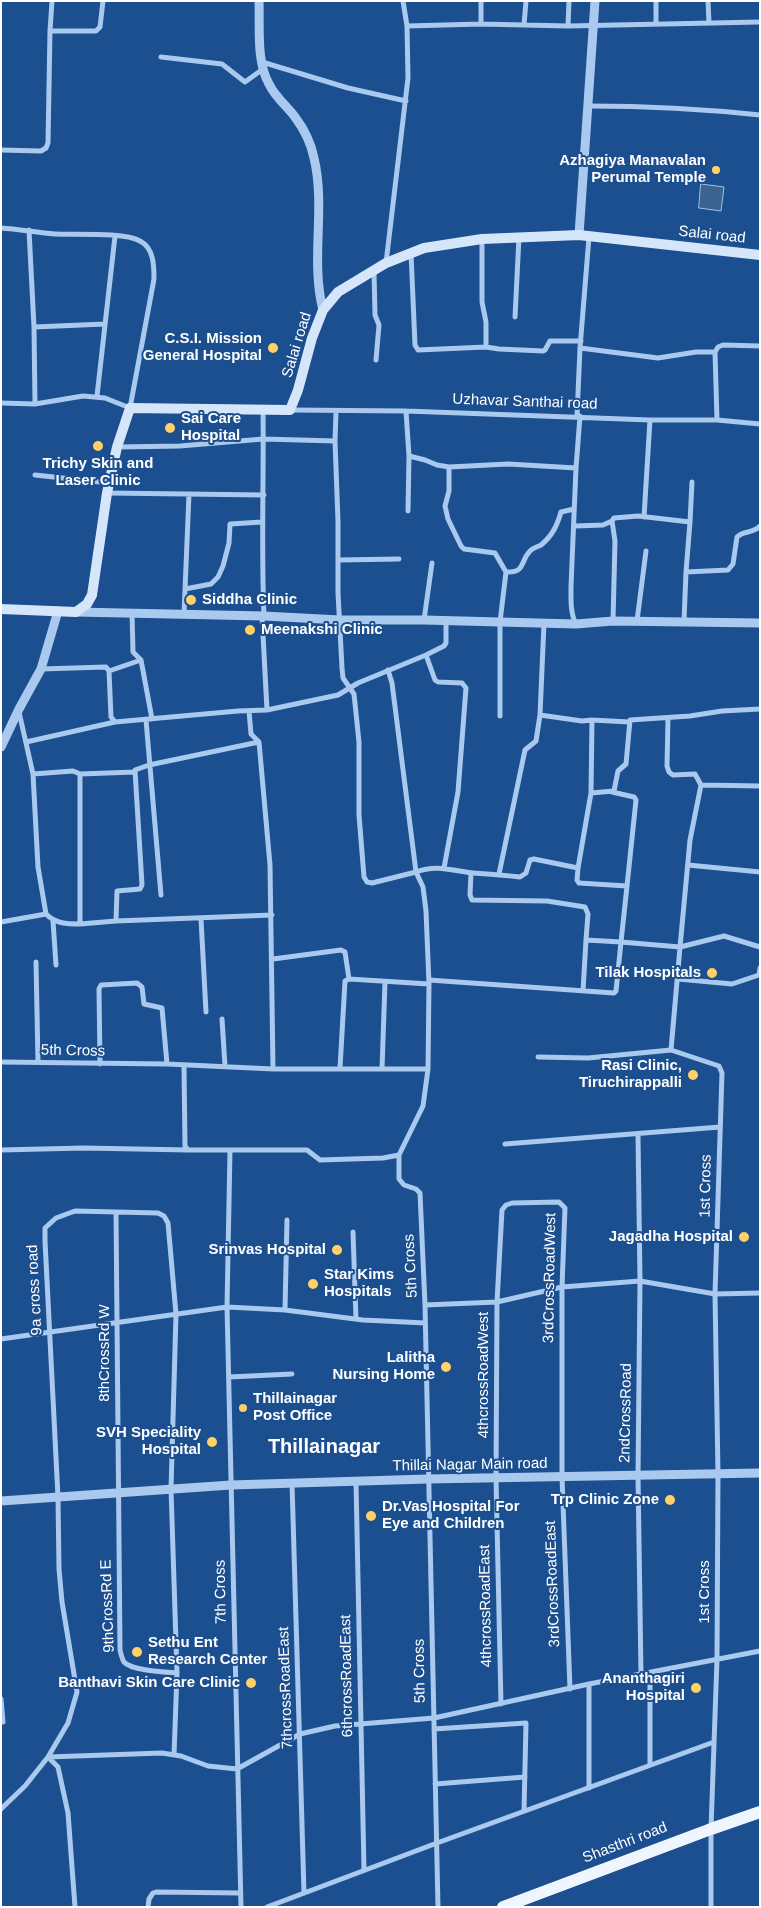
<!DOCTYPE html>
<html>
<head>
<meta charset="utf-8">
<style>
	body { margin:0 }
	#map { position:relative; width:761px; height:1908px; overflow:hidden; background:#1b4f8f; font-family:Helvetica,sans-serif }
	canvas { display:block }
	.frame { position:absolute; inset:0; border:2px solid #fff; pointer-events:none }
</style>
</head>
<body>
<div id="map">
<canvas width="761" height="1908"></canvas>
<div class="frame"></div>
</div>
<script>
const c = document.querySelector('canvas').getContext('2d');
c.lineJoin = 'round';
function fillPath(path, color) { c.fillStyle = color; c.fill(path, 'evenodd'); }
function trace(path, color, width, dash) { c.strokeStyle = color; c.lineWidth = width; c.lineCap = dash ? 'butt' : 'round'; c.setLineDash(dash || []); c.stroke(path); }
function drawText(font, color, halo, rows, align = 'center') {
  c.font = font + ' Helvetica,sans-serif'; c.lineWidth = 4; c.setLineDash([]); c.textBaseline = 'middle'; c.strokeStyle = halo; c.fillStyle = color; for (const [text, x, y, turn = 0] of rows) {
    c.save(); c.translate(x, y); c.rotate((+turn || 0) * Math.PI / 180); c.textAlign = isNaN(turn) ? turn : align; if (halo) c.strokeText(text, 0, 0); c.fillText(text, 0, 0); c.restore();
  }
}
const water = new Path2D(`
	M701 184 724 187 721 211 699 208Z`);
const minor = new Path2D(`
	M403 1 407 26
	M708 1 709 23
	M481 24V1
	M656 24V1
	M524 25 526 1
	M568 26 569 1
	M50 31 52 1
	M161 57 222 64 245 82 263 69
	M262 62 348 88 406 101
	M589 106C646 106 703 109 760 115
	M1 150 41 151 46 148 48 143 50 31H96L100 27 103 1
	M1 228C20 229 37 233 55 234 76 235 124 232 140 241 154 248 154 266 154 279L130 408 105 398 83 396 35 404 1 403
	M29 230 34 327 105 324
	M482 239V302L486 322V347
	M411 253 415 345 418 350 486 347 499 349 543 351 545 350 550 341H581
	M386 263 408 78 407 26 481 24 568 26 760 22
	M374 271 375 315 379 325 376 360
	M515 317 519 237
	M34 327 35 404
	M580 348 658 358 696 352H715L718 347 723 345 760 346
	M715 352 717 420
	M97 396 115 236
	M263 409C264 479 261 547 264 616
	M291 410 406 411 650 420H717L760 424
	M406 411 409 456 425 460 437 465 449 467 508 464 576 468
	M336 412 335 441 338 521V593L342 668 343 678 354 694 359 742V815L364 877 367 882 372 883 416 872 423 887 426 911 429 984 428 1069 423 1106 399 1155V1179L404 1185 416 1189 420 1193 425 1305 438 1907
	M577 416 580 348 589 237
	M118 447 180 446 263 439 335 441
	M449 467V491L445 506 448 519 461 546 464 549 495 553 506 572 500 622V716
	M35 475 109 483
	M107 493 264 495
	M408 511 409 456
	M644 517 650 420
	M690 522 692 482
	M575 526 603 525 612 521
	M339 560 399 559
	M506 572C526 573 520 561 530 551 533 548 537 547 541 545 552 536 557 526 561 512L574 509
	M185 589 211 584 218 577 223 566 229 543 230 524 262 522
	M132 613 133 652 141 660 152 719
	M184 614 189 494
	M262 616 267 710
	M424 620 432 563
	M613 621 615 541 612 521 614 518 638 516 690 522 686 572
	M637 621 646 551
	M684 621 686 572 728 570 733 564 737 537C744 530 753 534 760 526
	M544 623 540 715 582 721 592 720 591 793
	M576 624C570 613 571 598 571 586L576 468 580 416
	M426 655 435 680 438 682 462 683 466 688 458 792 444 868
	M41 669 106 667 109 671 111 717 115 722 238 711 267 710 338 695 358 683 426 655 444 646 446 643V621
	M388 670 392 683 416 872C437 864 453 871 474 873 489 874 505 875 520 877L526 873 530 860 534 859 578 868 577 880 579 883 627 886 621 942 680 947 671 1050 719 1066 722 1073 715 1294 718 1474 717 1659 711 1829V1907
	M109 671 141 660
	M249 711 251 734 259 742 270 865 273 1069
	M19 712 33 774 38 867 46 914C56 924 67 924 80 924V774
	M668 718 667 766 669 772 673 775 695 774 701 785 690 840 680 947 724 936 760 947
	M146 720 161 895
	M592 720 629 722
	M26 742 115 722
	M259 742 149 765 135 770 142 885 140 889 117 891 116 921 272 915
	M33 774 73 771 80 774 135 772
	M701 785 760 786
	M612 792 634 797 636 800 627 886
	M688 865 760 872
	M578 868 591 793 614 791 618 771 626 764 630 720 690 716 722 711 760 709
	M471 873 470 895 472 900 547 901 585 907 588 914 586 940
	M499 874 525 750 536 741 540 715
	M201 919 206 1012
	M53 921 56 965
	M1 922 46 914
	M80 924 116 921
	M273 959 341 950 345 952 349 979
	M36 962 38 1062
	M678 979 732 984 759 975 760 968
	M429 980C490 984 552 989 614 993L616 991 621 942 586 940 583 991
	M222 1019 225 1066
	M538 1057 588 1058 671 1050
	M1 1062 167 1064 273 1069H428
	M100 1064 99 989 101 985 137 983 142 987 144 1004 162 1008 167 1064
	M184 1066 185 1146 188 1150H230L227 1307 241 1907
	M340 1068 345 981 349 979 429 984
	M382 1069 385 982
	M638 1135 640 1281 638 1476 641 1675
	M505 1144 720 1127
	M1 1150 84 1148 188 1150
	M230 1150H307L320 1160 383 1158 399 1155
	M116 1212 120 1650C121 1654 122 1659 124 1662 132 1671 165 1672 177 1673
	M353 1232 356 1319
	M425 1305 497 1302 562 1287 640 1281 715 1294 760 1293
	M285 1310 287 1220
	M1 1339 227 1307 285 1310 363 1320 425 1323
	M229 1377 292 1374
	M356 1482 364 1870
	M292 1483 304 1893
	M650 1673V1765
	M1 1699 3 1722
	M501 1704 496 1478 497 1302 502 1210 506 1205 512 1203 559 1202 565 1208 562 1287V1477L570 1689
	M434 1729 526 1723 524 1811
	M48 1757 162 1753 181 1756 208 1766 237 1769 300 1734 335 1726 434 1718 589 1684 760 1651
	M48 1757 58 1767 68 1813 75 1907
	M435 1784 525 1777
	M589 1788V1684
	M1 1809 25 1786 48 1757 68 1723 77 1692 62 1602 59 1569 58 1497 45 1241V1228L56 1218 75 1211 158 1213 164 1216 168 1223 176 1314 171 1489 177 1673 174 1755
	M148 1907 149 1899 153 1893 156 1892 240 1893
	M267 1907 437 1843 714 1742`);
const tertiary = new Path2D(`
	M259 1C260 27 256 61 269 84 275 97 287 106 295 117 304 129 311 143 314 158 326 208 310 260 323 310
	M579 235 595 1
	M76 612 264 616 340 620H424L576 624 613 621 760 623
	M1 747 19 709 41 669 58 611
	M1 1501 231 1485 428 1479 760 1473`);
const secondary = new Path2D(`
	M1 609 76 612 87 604 92 595 107 493 117 447 130 408 290 410 298 390 312 338 323 310 338 292 386 263 424 248 482 239 579 235 760 255`);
const primary = new Path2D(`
	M503 1907 711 1829 760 1812`);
const markers = [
	[716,170,5,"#ffd166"],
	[273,348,6,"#ffd166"],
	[170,428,6,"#ffd166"],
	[98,446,6,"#ffd166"],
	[191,600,6,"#ffd166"],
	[250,630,6,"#ffd166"],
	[712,973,6,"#ffd166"],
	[693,1075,6,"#ffd166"],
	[744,1237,6,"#ffd166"],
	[337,1250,6,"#ffd166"],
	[313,1284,6,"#ffd166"],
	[446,1367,6,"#ffd166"],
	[243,1408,5,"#ffd166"],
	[212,1442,6,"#ffd166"],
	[670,1500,6,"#ffd166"],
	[371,1516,6,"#ffd166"],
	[137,1652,6,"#ffd166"],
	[251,1683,6,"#ffd166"],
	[696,1688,6,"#ffd166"]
];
const poiNames = [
	["Azhagiya Manavalan",706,161],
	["Perumal Temple",706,178],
	["C.S.I. Mission",262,339],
	["General Hospital",262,356],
	["Sai Care",181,419,"left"],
	["Hospital",181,436,"left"],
	["Trichy Skin and",98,464,"center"],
	["Laser Clinic",98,481,"center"],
	["Siddha Clinic",202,600,"left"],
	["Meenakshi Clinic",261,630,"left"],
	["Tilak Hospitals",701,973],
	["Rasi Clinic,",682,1066],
	["Tiruchirappalli",682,1083],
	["Jagadha Hospital",733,1237],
	["Srinvas Hospital",326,1250],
	["Star Kims",324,1275,"left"],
	["Hospitals",324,1292,"left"],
	["Lalitha",435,1358],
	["Nursing Home",435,1375],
	["Thillainagar",253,1399,"left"],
	["Post Office",253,1416,"left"],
	["SVH Speciality",201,1433],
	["Hospital",201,1450],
	["Trp Clinic Zone",659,1500],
	["Dr.Vas Hospital For",382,1507,"left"],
	["Eye and Children",382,1524,"left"],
	["Sethu Ent",148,1643,"left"],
	["Research Center",148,1660,"left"],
	["Ananthagiri",685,1679],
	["Hospital",685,1696],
	["Banthavi Skin Care Clinic",240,1683]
];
const streetNames = [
	["Salai road",712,235,6],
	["Salai road",297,345,-73],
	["Uzhavar Santhai road",525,402,2],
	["5th Cross",73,1051,1],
	["1st Cross",706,1186,-89],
	["5th Cross",411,1266,-93],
	["3rdCrossRoadWest",550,1278,-89],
	["9a cross road",35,1290,-93],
	["8thCrossRd W",105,1353,-90],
	["4thcrossRoadWest",484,1375,-90],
	["2ndCrossRoad",626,1413,-89],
	["Thillai Nagar Main road",470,1465,-1],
	["3rdCrossRoadEast",553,1584,-92],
	["7th Cross",221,1592,-91],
	["1st Cross",705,1592,-90],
	["9thCrossRd E",108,1606,-92],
	["4thcrossRoadEast",486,1606,-91],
	["5th Cross",420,1671,-91],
	["6thcrossRoadEast",347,1676,-91],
	["7thcrossRoadEast",286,1688,-92],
	["Shasthri road",625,1843,-21]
];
const districtNames = [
	["Thillainagar",324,1447]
];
fillPath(water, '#3c6290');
trace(water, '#9cc4f0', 1);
trace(minor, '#a9c9ee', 5);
trace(tertiary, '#a9c9ee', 9);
trace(secondary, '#d6e6fa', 10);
trace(primary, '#f0f6ff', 12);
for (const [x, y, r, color] of markers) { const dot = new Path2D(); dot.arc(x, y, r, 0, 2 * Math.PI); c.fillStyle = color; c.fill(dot); trace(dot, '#1b4f8f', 2); }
drawText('bold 15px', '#fff', '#1b4f8f', poiNames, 'right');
drawText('15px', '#fff', '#1b4f8f', streetNames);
drawText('bold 20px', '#fff', '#1b4f8f', districtNames);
</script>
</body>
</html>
